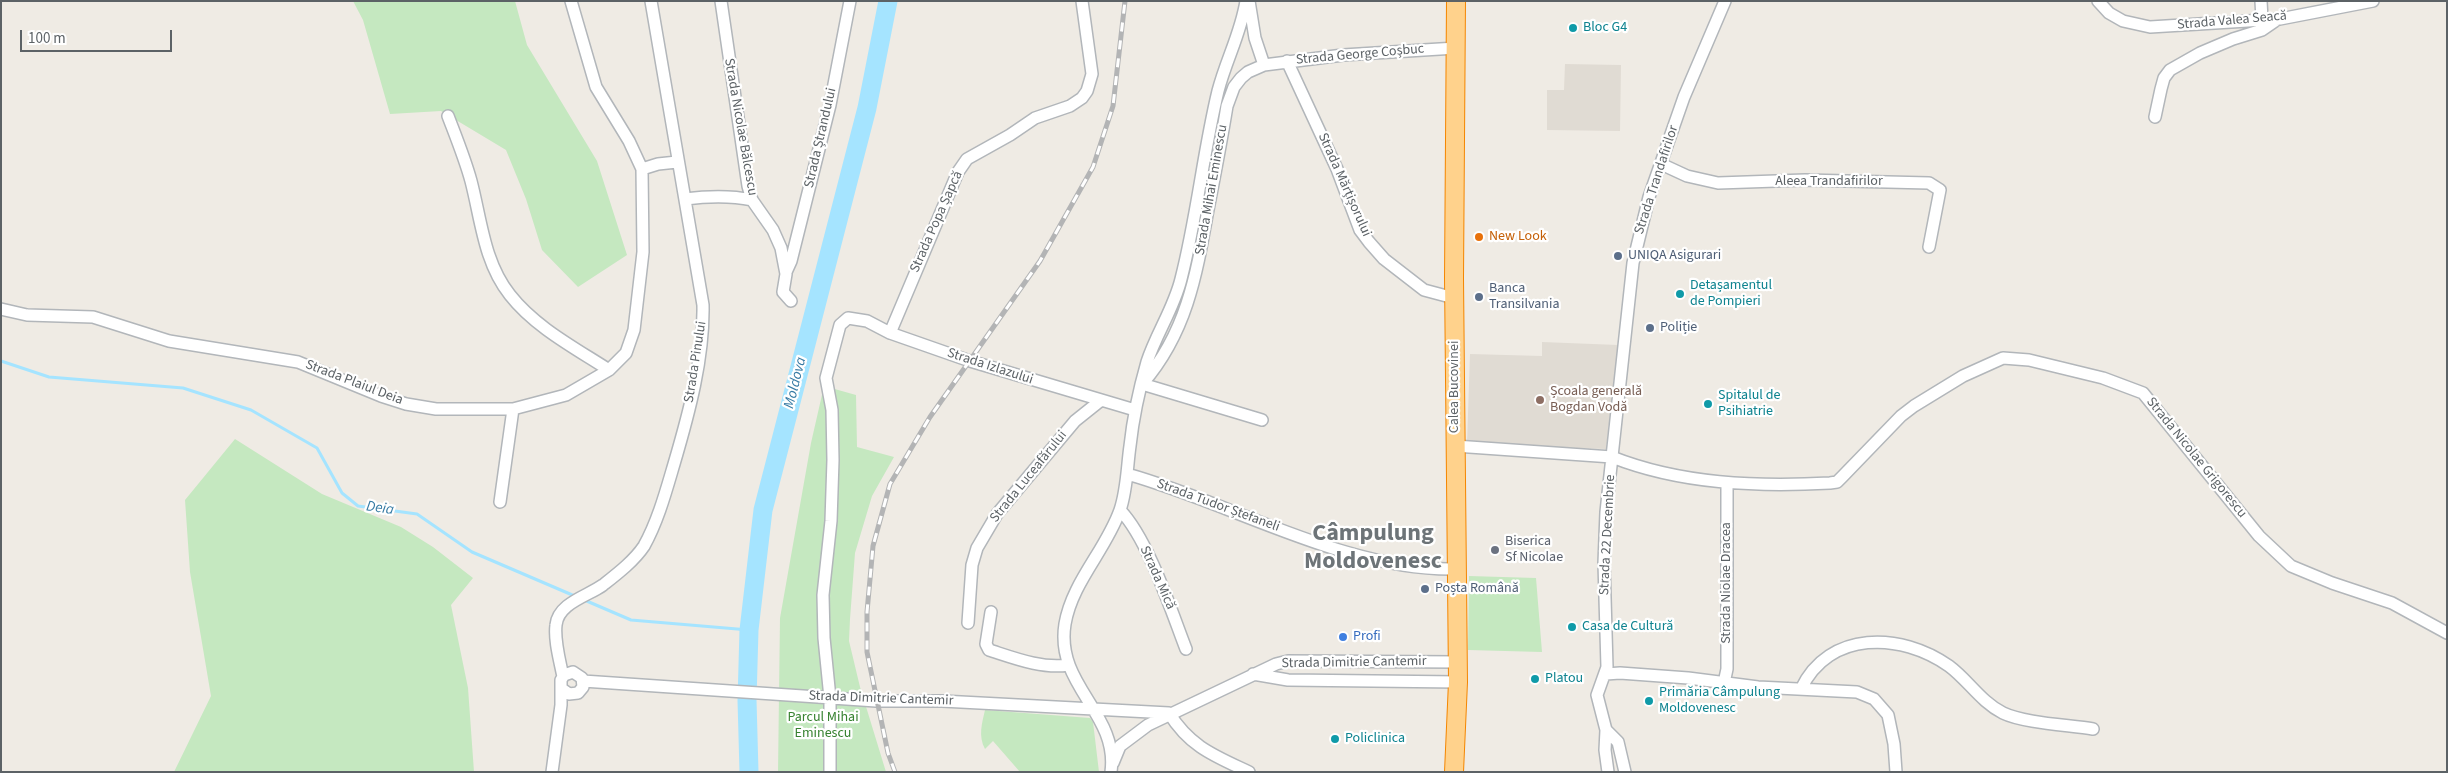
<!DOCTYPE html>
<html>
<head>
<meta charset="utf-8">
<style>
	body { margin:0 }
	#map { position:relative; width:2448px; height:773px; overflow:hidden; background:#efebe4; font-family:"Source Sans 3",sans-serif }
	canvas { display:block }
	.frame { position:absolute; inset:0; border:2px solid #5c6266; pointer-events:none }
	.scale { position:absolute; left:20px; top:30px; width:152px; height:22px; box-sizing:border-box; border:2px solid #5c6266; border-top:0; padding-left:6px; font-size:15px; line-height:18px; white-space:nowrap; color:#5c6266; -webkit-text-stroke:4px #fff; paint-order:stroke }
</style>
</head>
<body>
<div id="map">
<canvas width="2448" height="773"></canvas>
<div class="frame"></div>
<div class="scale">100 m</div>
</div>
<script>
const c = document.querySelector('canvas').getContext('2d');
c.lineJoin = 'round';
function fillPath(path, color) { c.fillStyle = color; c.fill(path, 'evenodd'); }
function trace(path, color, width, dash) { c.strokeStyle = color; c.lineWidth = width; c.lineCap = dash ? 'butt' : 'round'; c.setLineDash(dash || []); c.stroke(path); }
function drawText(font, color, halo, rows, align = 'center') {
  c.font = font + ' "Source Sans 3",sans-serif'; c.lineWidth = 4.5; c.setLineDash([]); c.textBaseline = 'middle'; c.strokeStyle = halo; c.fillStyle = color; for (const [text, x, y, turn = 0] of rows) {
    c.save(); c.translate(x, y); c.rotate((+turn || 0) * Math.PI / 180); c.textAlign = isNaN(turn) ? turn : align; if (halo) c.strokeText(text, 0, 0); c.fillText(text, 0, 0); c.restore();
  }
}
const education = new Path2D(`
	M1565 64 1621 65 1620 131 1547 130V90H1564Z
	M1542 342 1618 345 1606 449 1467 444 1470 354 1542 356Z`);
const green = new Path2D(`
	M353 1H515L527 45 597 161 627 255 578 287 542 250 526 199 506 150 441 111 390 114 363 20Z
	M824 386 856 395 857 447 894 457 872 496 855 553 850 619 849 641 860 687 886 772H778L780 618 811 443Z
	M235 439 322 494 401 527 433 547 473 578 451 605 468 688 474 772H174L211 696 190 572 185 500Z
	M1469 576 1536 578 1542 652 1468 650Z
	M985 710 1090 718 1093 722 1099 772H1020L993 741 985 749C978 736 982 723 985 710Z`);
const stream = new Path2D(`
	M1 361 49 377 183 388 251 410 317 448 342 493 358 506 417 514 472 552 577 597
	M582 599 631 620 749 630`);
const river = new Path2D(`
	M749 772 747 700 749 630 763 510 867 108 888 1`);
const minor = new Path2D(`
	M571 1 596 87 629 141 642 169
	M721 1 748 186 752 200 773 230 781 248 786 274 783 292 791 301
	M1249 1 1255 38 1264 65
	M2098 1 2109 13 2123 21 2150 27 2280 19 2373 1
	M2261 1 2262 19
	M1287 61 1337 169 1360 230 1369 242 1384 259 1424 290 1454 298
	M448 116C456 137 465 159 471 181 481 219 484 263 510 295 535 327 575 348 609 370
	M2155 117 2161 89 2164 78 2170 70 2200 53 2233 39 2262 30 2278 19
	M1661 164 1687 176 1718 183 1805 180 1929 183 1940 190 1929 247
	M685 199C708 196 729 195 752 200
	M786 272 791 261 830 105 850 1
	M1 309 27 315 93 317 169 341 298 362 381 396 406 404 436 409H513L566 395 609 370 626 353 634 330 643 252 642 169 658 164 677 162
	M890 333 958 172 967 159 1010 135 1035 118 1070 106 1082 98 1087 91 1092 74 1082 1
	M1143 383C1186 333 1196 277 1207 215 1214 179 1221 143 1227 106L1234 87 1241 78 1248 72 1264 65 1343 55 1456 48
	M1142 384 1262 420
	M1455 446 1612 457C1680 484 1757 487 1830 483L1837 482 1842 477 1901 416 1914 406 1963 376 2003 358 2029 360 2103 378 2143 393 2259 536 2291 566 2332 583 2392 603 2447 633
	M1127 474C1232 503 1345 571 1455 569
	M500 502 513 409
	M1120 510C1148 539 1171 610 1186 649
	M991 612 986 644 989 650C1014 658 1042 669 1068 665
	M968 623 972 565 977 548 997 514 1075 421 1100 401
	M1253 674 1288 680 1458 682
	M1606 674 1620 673 1688 678 1758 687 1857 692 1874 699 1888 715 1894 744 1896 772
	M563 677C560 661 554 641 556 625 558 603 588 596 603 585 617 574 634 561 644 546 658 521 666 491 674 464 689 413 704 358 703 305L651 1
	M583 681 876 701H942L1169 713
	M1724 683 1727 669V483
	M1801 689C1829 630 1901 632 1949 666 1968 680 1981 702 2003 713 2024 723 2069 725 2093 729
	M1169 713C1190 747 1215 756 1249 772
	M1606 730 1618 742 1625 772
	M1113 763 1120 746 1148 725 1276 664 1288 661 1458 662
	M552 772 561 705V680L564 675 573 672 582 678 583 687 578 693 569 694 562 689
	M830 772V698L824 638 823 595 831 521 833 460 832 410 826 378 840 325 848 318 867 321 890 333 970 361 1135 410
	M1111 772C1119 713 1055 686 1065 624 1072 582 1106 550 1120 510 1127 490 1127 467 1130 446 1133 418 1139 390 1147 362 1156 334 1174 308 1181 279 1197 217 1203 153 1218 91 1226 60 1241 33 1246 1
	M1608 772 1605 750 1606 730 1597 695 1607 667 1604 563 1606 512 1633 263 1649 197 1684 97 1725 1`);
const highway = new Path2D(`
	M1454 772 1458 682 1454 278 1456 1`);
const rail = new Path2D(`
	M895 772 888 753 867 652V612L873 546 890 484 930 417 1040 261 1093 167 1113 106 1125 1`);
const markers = [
	[1573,28,5,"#0f9aa8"],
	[1479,237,5,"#e8710a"],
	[1618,256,5,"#5c6f8a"],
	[1680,294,5,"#0f9aa8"],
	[1479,297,5,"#5c6f8a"],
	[1650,328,5,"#5c6f8a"],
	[1540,400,5,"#8d6e63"],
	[1708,404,5,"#0f9aa8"],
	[1495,550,5,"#6b7280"],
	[1425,589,5,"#5c6f8a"],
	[1572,627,5,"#0f9aa8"],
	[1343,637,5,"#3f7fe0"],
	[1535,679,5,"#0f9aa8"],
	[1649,701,5,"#0f9aa8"],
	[1335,739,5,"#0f9aa8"]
];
const streetNames = [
	["Strada Valea Seacă",2232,21,-5],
	["Strada George Coșbuc",1360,55,-5],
	["Strada Nicolae Bălcescu",740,127,80],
	["Strada Ștrandului",821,138,-77],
	["Strada Trandafirilor",1657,180,-72],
	["Aleea Trandafirilor",1829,182],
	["Strada Mărțișorului",1344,185,66],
	["Strada Mihai Eminescu",1212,190,-80],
	["Strada Popa Șapcă",937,222,-66],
	["Strada Pinului",696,362,-81],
	["Strada Izlazului",990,367,18],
	["Strada Plaiul Deia",354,383,21],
	["Calea Bucovinei",1455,387,-90],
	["Strada Nicolae Grigorescu",2196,458,51],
	["Strada Luceafărului",1029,477,-51],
	["Strada Tudor Ștefaneli",1218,506,20],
	["Strada 22 Decembrie",1608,535,-87],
	["Strada Mică",1157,578,66],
	["Strada Niolae Dracea",1727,583,-90],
	["Strada Dimitrie Cantemir",1354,663,-1],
	["Strada Dimitrie Cantemir",881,699,2]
];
const cultureNames = [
	["Bloc G4",1583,28],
	["Detașamentul",1690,286],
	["de Pompieri",1690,302],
	["Spitalul de",1718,396],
	["Psihiatrie",1718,412],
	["Casa de Cultură",1582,627],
	["Platou",1545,679],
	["Primăria Câmpulung",1659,693],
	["Moldovenesc",1659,709],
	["Policlinica",1345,739]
];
const foodNames = [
	["New Look",1489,237]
];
const serviceNames = [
	["UNIQA Asigurari",1628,256],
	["Banca",1489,289],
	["Transilvania",1489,305],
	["Poliție",1660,328],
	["Poșta Română",1435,589]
];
const educationNames = [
	["Școala generală",1550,392],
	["Bogdan Vodă",1550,408]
];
const worshipNames = [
	["Biserica",1505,542],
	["Sf Nicolae",1505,558]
];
const shopNames = [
	["Profi",1353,637]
];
const parkNames = [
	["Parcul Mihai",823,718],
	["Eminescu",823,734]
];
const waterNames = [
	["Moldova",796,383,-76],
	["Deia",380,509,8]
];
const townNames = [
	["Câmpulung",1373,535],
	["Moldovenesc",1373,563]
];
fillPath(education, '#e0dbd3');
fillPath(green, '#c5e8c0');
trace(stream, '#a5e4ff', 3);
trace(river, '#a5e4ff', 19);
trace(minor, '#b2b6ba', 14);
trace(highway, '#f48600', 20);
trace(minor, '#fff', 11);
trace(highway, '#ffd28c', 18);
trace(rail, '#b3b4b5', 5);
trace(rail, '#fff', 3, [9]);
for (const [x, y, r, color] of markers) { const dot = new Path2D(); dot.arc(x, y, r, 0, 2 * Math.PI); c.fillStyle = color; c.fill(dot); trace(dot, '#fff', 2); }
drawText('14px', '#5c6266', '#fff', streetNames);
drawText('14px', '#0d838f', '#fff', cultureNames, 'left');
drawText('14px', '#c56008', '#fff', foodNames, 'left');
drawText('14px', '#4e5e75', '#fff', serviceNames, 'left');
drawText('14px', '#785e54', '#fff', educationNames, 'left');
drawText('14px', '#5b616d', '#fff', worshipNames, 'left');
drawText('14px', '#366cbe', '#fff', shopNames, 'left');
drawText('14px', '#378230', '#fff', parkNames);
drawText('italic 15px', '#377ba4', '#fff', waterNames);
drawText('bold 24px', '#6d7478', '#fff', townNames);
</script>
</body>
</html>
